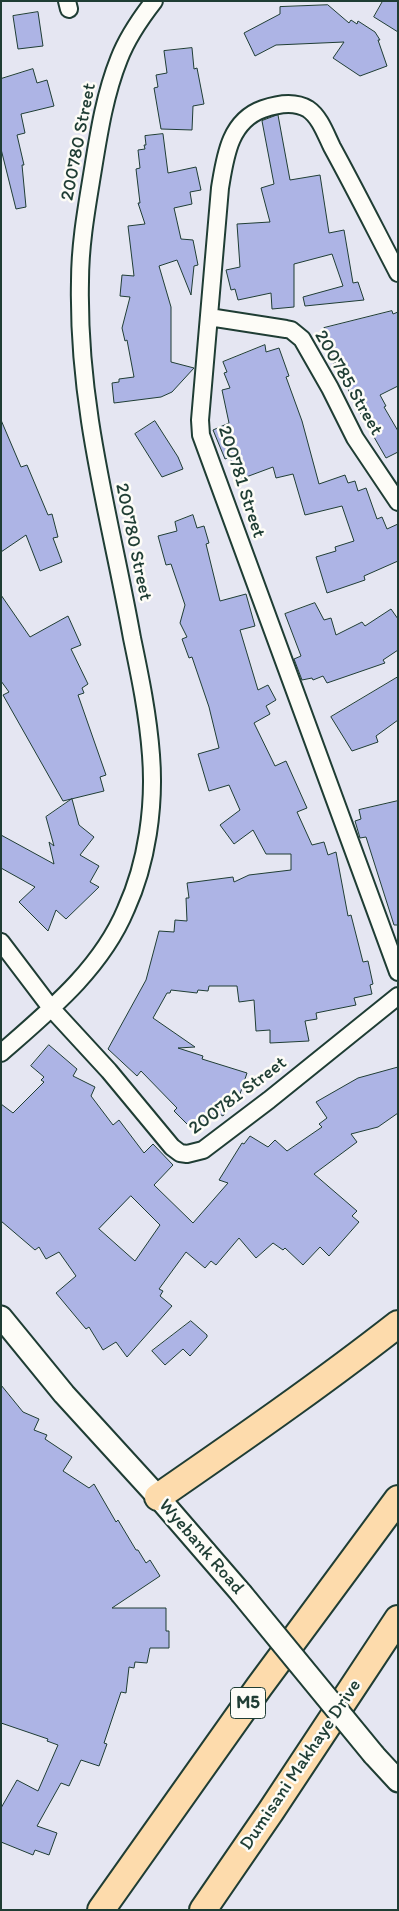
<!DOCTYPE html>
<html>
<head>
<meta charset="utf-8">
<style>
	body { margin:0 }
	#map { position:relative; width:399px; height:1911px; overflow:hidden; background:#e5e6f2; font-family:Itim,sans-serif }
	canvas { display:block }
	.frame { position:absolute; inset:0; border:2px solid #1f3d34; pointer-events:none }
</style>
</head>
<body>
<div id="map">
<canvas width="399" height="1911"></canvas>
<div class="frame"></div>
</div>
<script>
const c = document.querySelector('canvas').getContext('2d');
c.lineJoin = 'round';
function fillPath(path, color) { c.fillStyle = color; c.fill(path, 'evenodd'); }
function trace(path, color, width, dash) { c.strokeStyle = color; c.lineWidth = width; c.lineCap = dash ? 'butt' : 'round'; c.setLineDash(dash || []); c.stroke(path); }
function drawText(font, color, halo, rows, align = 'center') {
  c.font = font + ' Itim,sans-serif'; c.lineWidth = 5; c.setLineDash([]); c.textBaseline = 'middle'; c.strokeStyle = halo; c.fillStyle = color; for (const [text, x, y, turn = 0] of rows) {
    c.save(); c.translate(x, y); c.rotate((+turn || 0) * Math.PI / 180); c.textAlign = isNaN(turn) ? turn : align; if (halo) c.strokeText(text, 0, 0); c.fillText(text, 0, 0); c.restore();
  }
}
const building = new Path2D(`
	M383 1H398V32L374 17Z
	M328 5 349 23 351 20 357 24 358 21 375 32 380 40H378L387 66 360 76 333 58 344 42 276 45 255 56 244 33 280 14V7Z
	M38 12 43 46 18 49 13 16Z
	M192 48 194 69 197 68 204 104 193 106 192 130 161 129 154 88 158 87 156 75 167 73 164 51Z
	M33 69 37 83 47 80 54 106 21 114 25 133 17 135 24 165H22L26 207 16 209 1 149V79Z
	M278 115 290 180 320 175 329 233 344 230 353 283 358 282 364 300 305 306 303 297 343 286 332 254 294 264V307L272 309 271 293 238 300 235 289 231 290 226 270 240 267 237 224 270 222 261 188 274 184 262 121Z
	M163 134 168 173 196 167 201 190 190 192 192 204 174 208 181 239 193 240 198 265 194 266 191 295 177 260 159 266 171 307V362L194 368 172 392 161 397 114 403 112 383 119 382V379L134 377 127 340 125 341 122 328 130 297 120 296 122 275 134 276 128 226 145 224 138 203H140L136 169 140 168 138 150 145 149 144 145H146L145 136Z
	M392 311 393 314 398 312V386L380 395 386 406 384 407 398 431V452L386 458 350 395 339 361 333 363 324 328Z
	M265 345 266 352 279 348 289 376 286 377 302 421 319 484 345 475 348 483 355 481 358 491 366 488 377 519 382 517 387 529 398 524V561L364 576 365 580 327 593 316 557 336 551 335 547 354 541 342 506 305 515 293 474 276 478 273 467 238 480 230 457 225 459 213 430 229 423 222 390 230 388 224 373 227 372 223 362Z
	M1 420 21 467 27 465 48 515 52 514 58 537 53 538 62 562 40 571 26 535 1 552Z
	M155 421 178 457 183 469 162 477 135 434Z
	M193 515 197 528 204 526 209 543 206 544 220 601 246 594 255 626 240 630 258 690 268 685 276 700 266 706 270 714 254 723 275 766 286 761 307 808 297 812 312 845 324 842 328 855 336 852 348 916 351 915 363 962 368 961 373 984 370 985 372 994 354 998 356 1005 316 1013 317 1019 305 1021 309 1041 270 1043V1030L256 1031 254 1000 239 1002 237 986H209L208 991 198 990 197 993 171 990 170 993H167L153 1018 195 1047 178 1048 203 1056 202 1059 247 1073 238 1100 234 1099 223 1116 216 1112 195 1132 174 1111 177 1108 141 1071 137 1076 108 1049 146 980 159 931 174 932 175 920 187 921 186 898H189L187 883 233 877 234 882 249 875 291 870V854H266L253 830 234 844 220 825 240 810 229 785 209 791 198 754 219 748 209 707 192 657 189 658 182 639 187 637 180 623 185 605 171 564 166 565 158 536 177 531 175 522Z
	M1 595 30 637 68 616 81 645 71 649 88 684 82 688 84 693 78 695 106 775 100 777 104 791 63 801 3 695 9 692 1 681Z
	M315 603 324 620 331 618 336 635 362 622 365 626 391 609 398 619V650L383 660 385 663 327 683 323 676 313 680 312 678 302 680 294 659 301 656 285 614Z
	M398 677V720L376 736 378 742 352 751 331 717Z
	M72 799 79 825 94 837 80 855 99 866 90 882 99 887 66 919 56 910 48 931 19 902 35 887 1 868V835L54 864 49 842 54 846 46 817Z
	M398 801V925H394L366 837 360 838 355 821 361 819 359 810Z
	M49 1045 77 1069 73 1076 95 1087 91 1096 113 1125 119 1120 144 1153 153 1144 173 1165 154 1185 193 1223 228 1183 219 1180 242 1143 244 1144 250 1136 268 1147 275 1140 287 1151 322 1127 319 1124 327 1118 316 1102 358 1078 398 1067V1113L378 1127 351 1134 357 1142 314 1174 357 1211 352 1216 359 1222 329 1256 320 1247 303 1265 285 1248 283 1250 273 1243 256 1258 239 1238 216 1265 211 1261 205 1268 186 1252 159 1289 163 1291 160 1296 172 1306 127 1357 116 1342 103 1350 89 1327 86 1329 56 1293 76 1276 59 1252 46 1259 39 1247 35 1250 1 1221V1104L13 1113 44 1082 41 1080 44 1077 31 1066ZM131 1196 160 1225 135 1261 99 1229Z
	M191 1321 207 1335V1337L190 1356 183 1349 165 1365 152 1351Z
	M1 1385 23 1412 39 1419 34 1430 47 1435 45 1439 72 1457 63 1471 89 1488 94 1484 116 1522 118 1520 136 1550H138L146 1563 150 1560 160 1576 112 1608H166V1631H169V1648H150L147 1663 135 1662 134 1668 129 1667 126 1693 121 1692 104 1743 107 1744 99 1766 81 1760 69 1786 61 1783 37 1826 57 1833 49 1855 35 1850 33 1855 1 1842V1808L17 1780 38 1791 58 1745 47 1741 48 1739 1 1723Z`);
const minor = new Path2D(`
	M67 1 69 9
	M398 273C376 231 355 189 332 147 326 135 320 117 308 109 295 101 277 104 263 109 229 121 225 158 220 188L200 420 201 435 398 972
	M209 317 286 329 291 330 302 339 330 388 355 438 398 502
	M1 942 51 1008 109 1071 172 1147 180 1153 187 1154 203 1150 269 1100 398 996
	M1 1053C49 1011 101 969 126 909 147 863 155 806 151 755 148 715 140 676 132 638 119 565 101 494 90 421 83 375 79 327 80 281 80 243 87 206 93 169 99 132 105 94 119 59 127 38 140 19 154 1`);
const tertiary = new Path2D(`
	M1 1317 64 1394 158 1497 241 1593
	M374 1755 398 1781`);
const primary = new Path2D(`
	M158 1497C239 1441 320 1385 398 1324
	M101 1910 259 1687 398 1499
	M203 1910 271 1811 398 1619`);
const tertiaryBridge = new Path2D(`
	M241 1593 374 1755`);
const shields = [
	[248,1703,35]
];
const shieldNames = [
	["M5",248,1703]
];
const streetNames = [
	["200780 Street",79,142,-79],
	["200785 Street",348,383,60],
	["200781 Street",241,482,72],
	["200780 Street",133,542,78],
	["200781 Street",238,1096,-37],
	["Wyebank Road",201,1547,49],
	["Dumisani Makhaye Drive",301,1765,-56]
];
fillPath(building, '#adb4e5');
trace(building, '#1f3d34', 1);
trace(minor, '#1f3d34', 20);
trace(tertiary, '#1f3d34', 25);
trace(primary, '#1f3d34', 30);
trace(minor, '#fdfcf7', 16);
trace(tertiary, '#fdfcf7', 21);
trace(primary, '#fddbac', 26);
trace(tertiaryBridge, '#1f3d34', 25, []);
trace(tertiaryBridge, '#fdfcf7', 21);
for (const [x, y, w] of shields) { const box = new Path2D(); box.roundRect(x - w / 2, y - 15.5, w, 31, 4); c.fillStyle = '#fdfcf7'; c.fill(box); trace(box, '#1f3d34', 1); }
drawText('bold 18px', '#1f3d34', null, shieldNames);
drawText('19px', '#1f3d34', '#fdfcf7', streetNames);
</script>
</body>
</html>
